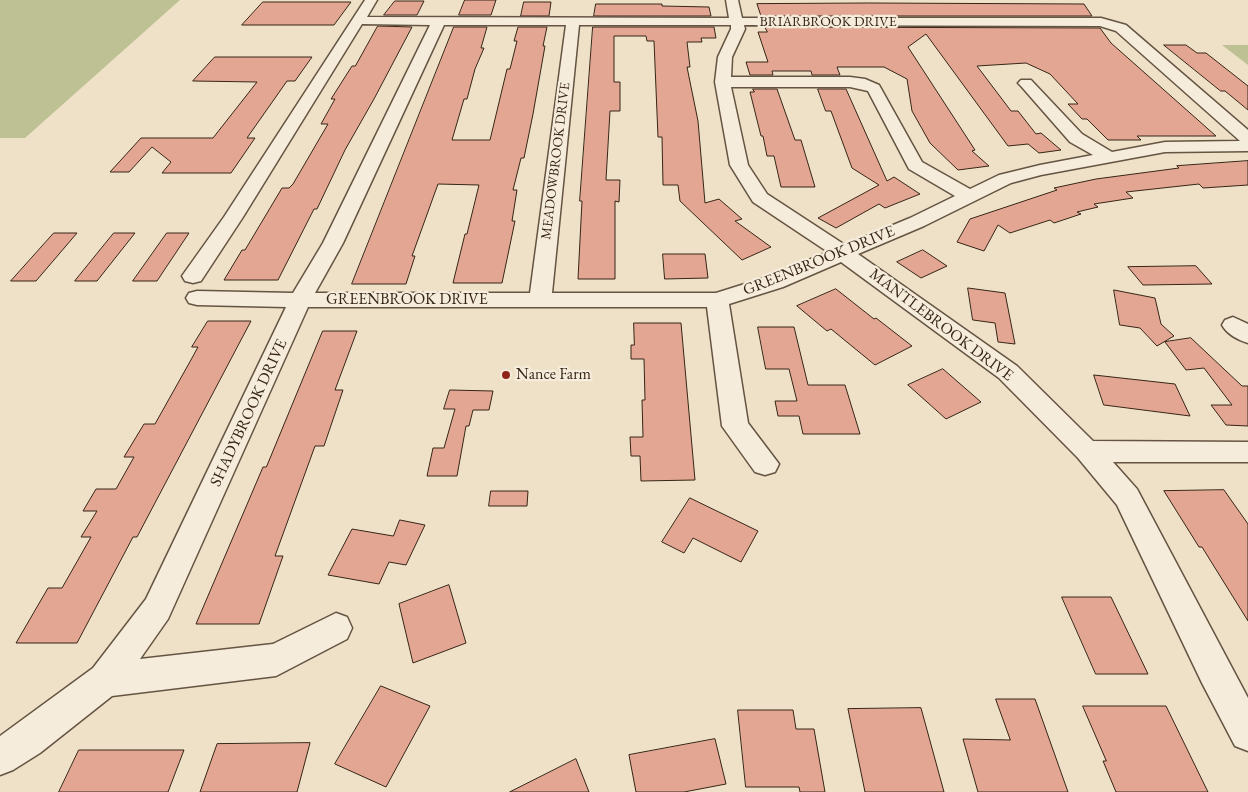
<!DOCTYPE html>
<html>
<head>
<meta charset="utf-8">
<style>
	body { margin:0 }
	canvas { display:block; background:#efe1c8 }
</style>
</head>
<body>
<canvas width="1248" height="792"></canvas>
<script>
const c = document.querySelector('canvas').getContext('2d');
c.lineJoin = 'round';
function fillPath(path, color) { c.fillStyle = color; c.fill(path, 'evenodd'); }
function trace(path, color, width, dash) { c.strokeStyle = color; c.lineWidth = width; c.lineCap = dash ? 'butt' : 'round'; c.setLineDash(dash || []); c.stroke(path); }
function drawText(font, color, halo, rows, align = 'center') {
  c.font = font + ' "EB Garamond",serif'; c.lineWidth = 4.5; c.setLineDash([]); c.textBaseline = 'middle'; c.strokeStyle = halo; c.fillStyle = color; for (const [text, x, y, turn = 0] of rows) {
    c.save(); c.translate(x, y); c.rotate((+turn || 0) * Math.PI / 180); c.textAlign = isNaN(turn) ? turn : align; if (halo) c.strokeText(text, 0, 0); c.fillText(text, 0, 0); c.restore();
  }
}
const green = new Path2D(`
	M0 0H180L25 138H0Z
	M1222 45H1248V65Z`);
const building = new Path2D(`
	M465 0H496L491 15H459Z
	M395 1H424L417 15H384Z
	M263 2H351L334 25H242Z
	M524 2H551L549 16H521Z
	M869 3 1084 4 1092 16H761L757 4Z
	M596 4H662V6L709 7 711 16H594Z
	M378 26 412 27 374 99 345 150 317 209H314L278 280H224L242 250H245L282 188H289L293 184 328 124H321L335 99H331L352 66H355Z
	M454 27H487L481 48H484L475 69 467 99H464L452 140H490L507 69H510L517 41H514L518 27H547L543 46H545L533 114 524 158H521L513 190H517L512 221H515L502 283H453L465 234H467L479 185 438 184 412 256H415L406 284H352Z
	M593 27H714L716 38H701L702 42H687L690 67H687L698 121 705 203 719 199 742 219 735 221 771 247 742 260 680 201 678 185H663L662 137H658L654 41H647L646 36H614V82H620V111H610L606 180H620L619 202 615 201V279H578L582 201H580Z
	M765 27 1100 28 1111 43 1216 136H1137L1141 140H1108L1087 119H1082L1068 104H1078L1050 74 1026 63 977 66 1011 111H1018L1036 134 1041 133 1061 150 1039 153 1028 144 1008 146 926 34 908 47 975 150 972 151 989 166 958 170 930 143 912 111 907 79 884 67H837L840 75H812L811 71H772L773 75H750L746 62H768L758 32H767Z
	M1164 45H1186L1197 53H1206L1248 86V110L1225 91H1221Z
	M215 57H312L295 81H287L247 138H255L231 173H162L171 162 152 147 129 172H110L141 138H213L257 82 193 81Z
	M753 89H777L795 140H801L815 187H781L774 156H767L763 136H761L750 92H754Z
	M818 89H846L887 181 894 177 920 194 885 208 879 204 836 228 818 218 879 185 852 168 831 111H826Z
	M1248 161V185L1203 188 1199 184 1126 192 1133 198 1094 204 1098 207 1077 212 1081 214 1054 223 1050 220 1010 233 998 225 984 251 957 242 970 219 1057 190 1054 188 1096 179 1179 168 1177 166Z
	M54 233H77L36 281H11Z
	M114 233H135L97 281H75Z
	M167 233H189L157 281H133Z
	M923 250 947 266 921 278 897 262Z
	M663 254H705L708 278 665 279Z
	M1196 266 1212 284 1143 285 1128 267Z
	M968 288 1005 293 1015 344 998 342 995 323 973 320Z
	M836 289 874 319 876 318 912 346 875 365 831 329 827 331 797 306Z
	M1114 290 1155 298 1161 324 1174 336 1157 346 1140 328 1120 325Z
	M208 321H251L137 537H133L77 643H16L48 588H62L91 537H81L97 511H83L96 489H116L134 457H124L144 424H155L192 358 198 347H192Z
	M634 323H681L695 480 641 481 640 456H631L630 437H643L642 400H645L644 359H631V345H634Z
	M758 327H794L808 385H845L860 434H803L799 416H778L775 401H797L789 369H766Z
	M323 331H357L335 390H343L324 446H315L275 556H283L259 624H196L263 467H266Z
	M1191 338 1242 386H1248V426L1226 425 1211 405H1232L1204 368 1186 370 1165 342Z
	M943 369 981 402 946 419 908 385Z
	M1094 375 1175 384 1190 416 1104 405Z
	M450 390 493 391 489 410H473L469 426H466L457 476H427L433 448H444L455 409H444Z
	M1224 490 1248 524V621L1202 547H1199L1164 491Z
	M491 491H528L527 506H489Z
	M690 498 758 531 741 562 693 538 684 553 662 542Z
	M400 520 425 525 406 565 389 562 379 584 328 575 352 529 393 536Z
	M449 585 466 643 413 663 399 604Z
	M1062 597H1111L1148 674H1096Z
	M381 686 430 706 386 787 335 764Z
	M996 699H1035L1068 792H978L963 739 1010 740Z
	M1083 706H1166L1208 792H1116L1103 761H1106Z
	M921 708 944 792H865L848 709Z
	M738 710H793L796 729H814L825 792H800L799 787H746Z
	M715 739 726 784 684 792H636L629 755Z
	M310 743 297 792H200L217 744Z
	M79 750H184L168 792H59Z
	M576 759 589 792H510Z`);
const minor = new Path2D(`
	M365 0H377L367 17 729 18 726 0H738L742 18H1101L1126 25 1248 130V151L1165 152 1041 175 1011 183 924 226 858 254 1017 366 1093 441 1248 442V462H1113L1137 489 1248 698V751L1235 746 1202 683 1117 505 1078 458 999 378 841 262 783 287 729 304 748 423 779 464 775 472 765 475 755 472 722 426 707 307H308L168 619 140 659 273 644 336 613 347 617 352 628 347 639 276 676 112 696 40 753 13 770 0 775V736L93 668 146 599 286 307 197 305 189 303 186 298 189 293 197 291 293 293 323 243 430 25 362 24 243 217 201 281 193 283 185 281 182 276 224 217ZM444 25H566L530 293H315L343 243ZM579 25H731V29L718 57 715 82 730 165 753 202 828 252 767 277 716 293H552ZM744 25 1100 26 1116 31 1240 141 1165 142 1112 152 1082 134 1031 80H1021L1018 83 1021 86 1070 142 1093 155 1040 165 999 175 970 189 922 162 879 85 865 79 850 77H731L732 57 745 29ZM731 87H850L868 91 909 169 955 196 910 218 845 245 767 194 748 165Z
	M1233 317 1248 324V343C1238 340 1227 334 1222 325L1225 320Z`);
const markers = [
	[506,375,5,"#8f2418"]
];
const farStreetnames = [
	["BRIARBROOK DRIVE",828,22],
	["MEADOWBROOK DRIVE",556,161,-83]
];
const streetNames = [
	["GREENBROOK DRIVE",819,261,-22],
	["GREENBROOK DRIVE",407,300],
	["MANTLEBROOK DRIVE",941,325,37],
	["SHADYBROOK DRIVE",249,413,-65]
];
const poiNames = [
	["Nance Farm",516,375]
];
fillPath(green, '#bec193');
fillPath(building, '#e2a693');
trace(building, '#372516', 1);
trace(minor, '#655442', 3);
fillPath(minor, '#f5ecdb');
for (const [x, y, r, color] of markers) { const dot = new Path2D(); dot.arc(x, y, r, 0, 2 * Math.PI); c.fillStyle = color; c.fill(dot); trace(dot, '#f5ecdb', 2); }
drawText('14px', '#372516', '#f5ecdb', farStreetnames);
drawText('16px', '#372516', '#f5ecdb', streetNames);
drawText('16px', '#372516', '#f5ecdb', poiNames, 'left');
</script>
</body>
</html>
